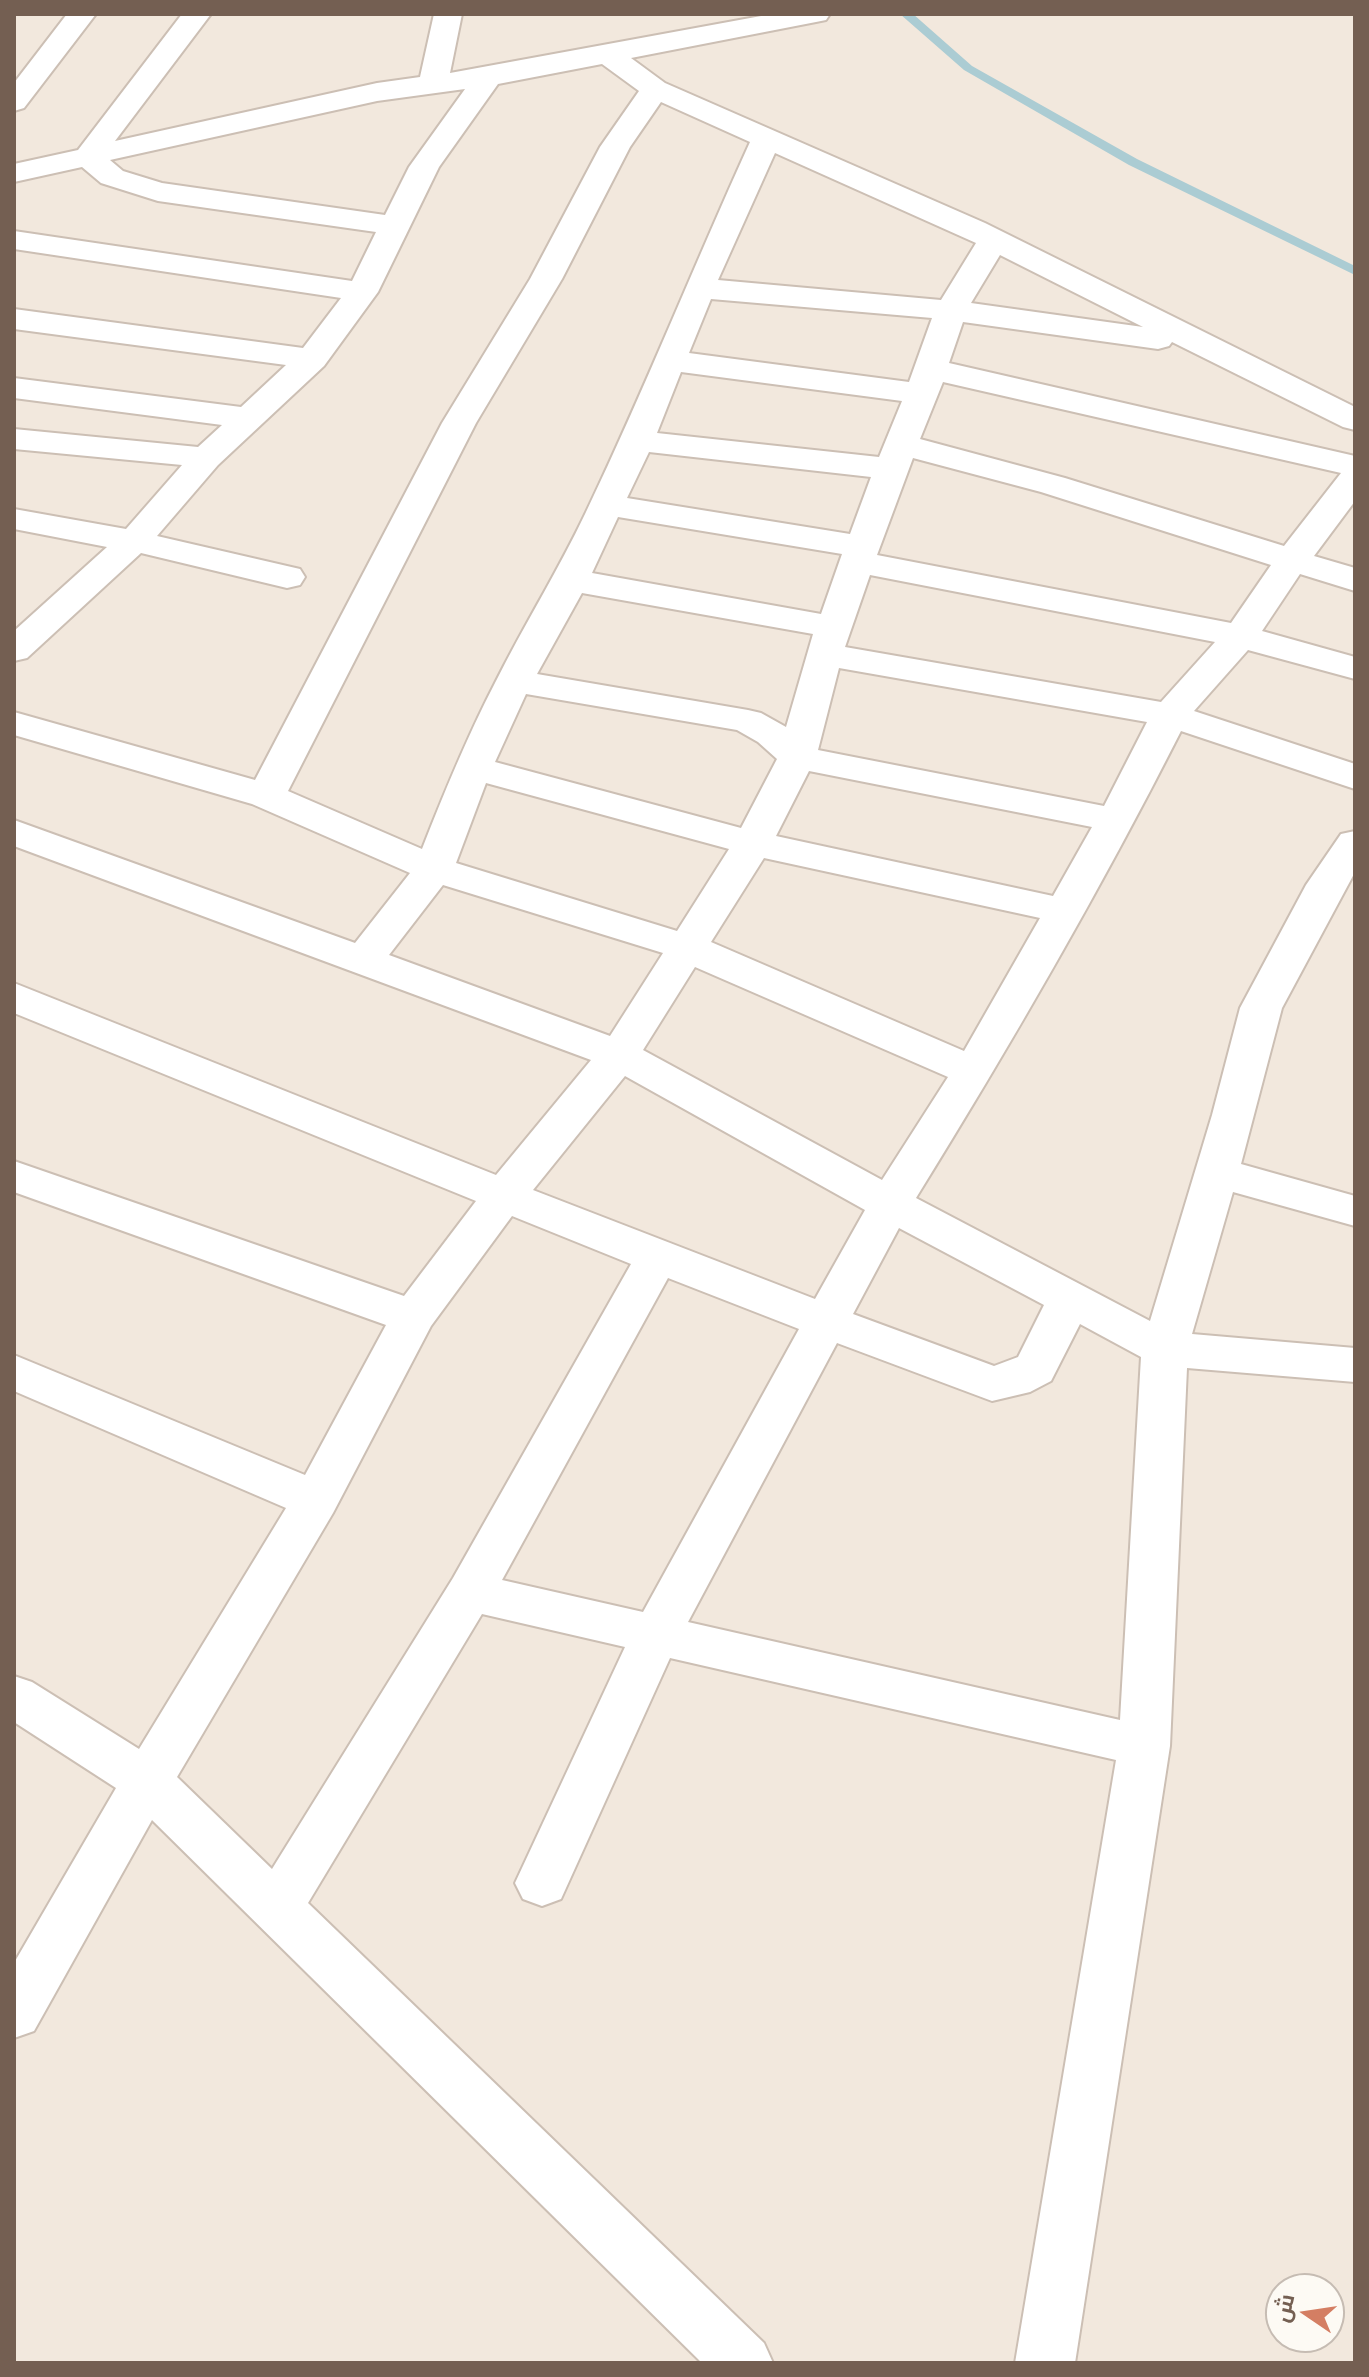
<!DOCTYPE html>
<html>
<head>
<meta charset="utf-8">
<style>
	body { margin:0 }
	#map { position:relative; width:1369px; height:2377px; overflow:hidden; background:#fbf6ed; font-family:Jost,Cairo,sans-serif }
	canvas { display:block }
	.frame { position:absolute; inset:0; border:16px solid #745f52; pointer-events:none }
	.north { position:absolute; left:1265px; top:2273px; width:80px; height:80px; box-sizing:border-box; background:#fdfaf4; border:2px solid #c6bcb3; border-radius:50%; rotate:283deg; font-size:22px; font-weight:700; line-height:32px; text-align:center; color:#745f52 }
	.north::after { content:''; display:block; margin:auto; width:28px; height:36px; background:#d47e63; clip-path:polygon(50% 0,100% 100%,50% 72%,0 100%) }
</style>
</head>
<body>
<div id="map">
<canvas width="1369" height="2377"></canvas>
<div class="frame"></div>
<div class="north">ش</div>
</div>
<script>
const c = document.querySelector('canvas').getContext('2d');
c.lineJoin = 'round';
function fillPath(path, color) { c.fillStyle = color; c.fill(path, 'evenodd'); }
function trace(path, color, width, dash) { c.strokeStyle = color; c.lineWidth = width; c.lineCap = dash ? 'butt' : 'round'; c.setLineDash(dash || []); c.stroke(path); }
const residential = new Path2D(`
	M14 14H1355V2363H14ZM1281 2289H1329V2337H1281Z`);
const stream = new Path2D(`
	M900 14H913L972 66 1137 159 1355 266V275L1129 165 964 70Z`);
const minor = new Path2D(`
	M67 14H96L24 108 14 111V83Z
	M182 14H211L115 141 377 83 420 77 434 14H462L450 73 772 14H830L826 20 816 22 631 58 665 83 985 223 1355 407V430L1343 427 1172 342 1169 346 1158 349 963 322 949 363 1355 456V501L1314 556 1355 568V591L1300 574 1262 631 1355 657V679L1248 650 1194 711 1355 764V789L1181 731C1100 891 1010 1046 916 1198L1150 1321 1212 1115 1240 1008 1306 885 1341 834 1355 831V872L1282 1008 1241 1164 1355 1196V1226L1233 1192 1192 1334 1355 1348V1382L1187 1368 1170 1746 1075 2363H1015L1116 1760 670 1658 561 1899 542 1906 523 1899 515 1883 625 1647 482 1614 308 1903 764 2343 773 2363H702L152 1820 34 2031 14 2038V1963L116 1788 14 1722V1676L32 1682 139 1749 286 1508 14 1391V1355L305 1475 386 1325 14 1192V1161L404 1296 476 1201 14 1013V983L496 1175 591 1060 14 846V820L355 943 410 873 252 804 14 735V712L255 780 442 423 530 279 600 147 639 91 602 64 498 84 439 167 378 292 324 366 218 465 157 536 300 569 305 577 300 585 287 588 141 553 27 658 14 661V631L107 547 14 529V509L126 529 182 465 14 449V429L198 447 222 425 14 398V378L241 407 286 365 14 329V309L303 348 341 298 14 249V231L352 281 376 232 158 201 101 183 82 167 14 182V164L78 150ZM465 89 409 167 385 215 162 183 123 171 110 160 377 101ZM661 102 750 142C694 265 644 391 586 512 558 571 524 625 495 683 467 737 444 793 422 849L288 791 476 423 562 279 630 147ZM775 153 976 243 941 300 718 280ZM1000 255 1143 327 971 303ZM711 299 932 318 909 382 689 353ZM681 372 902 401 879 457 657 433ZM943 382 1341 473 1284 546 1065 478 920 439ZM649 452 871 477 850 534 627 498ZM913 458 1041 492 1271 565 1231 623 877 555ZM618 517 842 554 821 614 592 573ZM870 575 1215 642 1161 702 845 647ZM582 593 813 634 786 727 761 713 748 710 537 674ZM839 668 1147 722 1104 806 818 750ZM526 694 737 730 758 742 777 759 741 828 495 762ZM809 771 1092 827 1053 896 776 836ZM486 783 729 849 677 931 456 863ZM764 858 1040 918 964 1051 711 942ZM443 885 663 953 610 1036 389 955ZM695 967 948 1077 882 1180 643 1050ZM625 1076 865 1210 815 1299 533 1190ZM512 1216 631 1264 453 1578 272 1869 177 1777 333 1513 431 1326ZM899 1228 1044 1305 1018 1357 994 1366 853 1314ZM668 1278 799 1329 643 1612 502 1580ZM1080 1324 1141 1357 1120 1720 688 1622 837 1343 992 1401 1030 1392 1051 1381Z`);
fillPath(residential, '#f2e8dd');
fillPath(stream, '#abccd3');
trace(minor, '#ccbfb4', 4);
fillPath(minor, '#fff');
</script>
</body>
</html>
